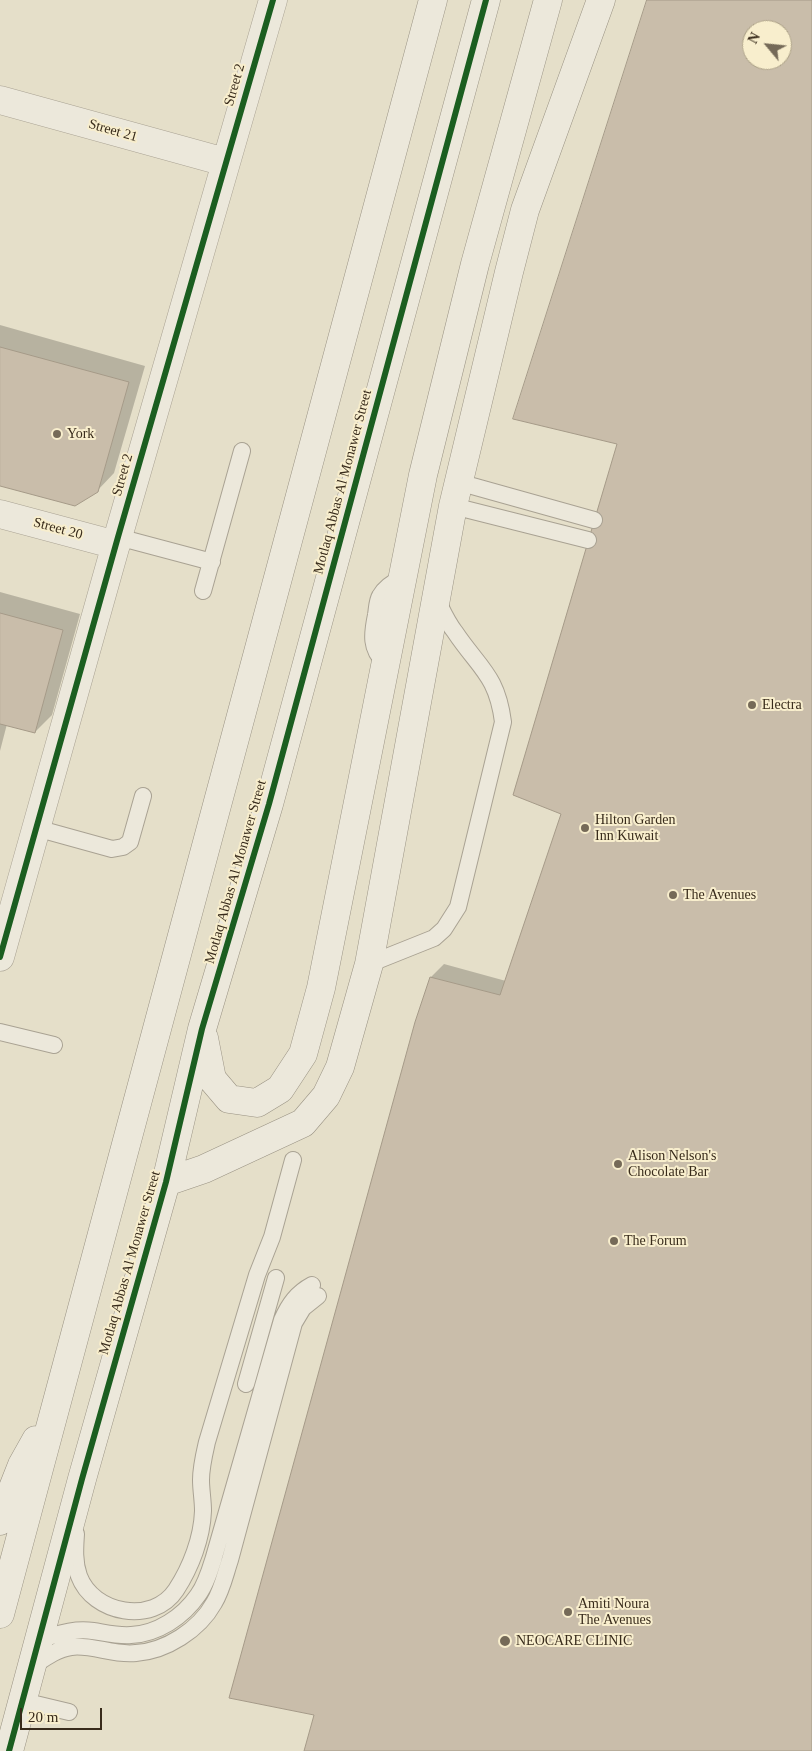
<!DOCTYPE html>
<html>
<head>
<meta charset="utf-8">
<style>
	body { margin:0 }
	#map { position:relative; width:812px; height:1751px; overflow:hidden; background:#e5dfc9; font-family:"Times New Roman",serif }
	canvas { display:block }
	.north { position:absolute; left:742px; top:20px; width:50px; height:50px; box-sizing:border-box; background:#f8eecd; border:1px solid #aba086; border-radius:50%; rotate:298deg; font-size:14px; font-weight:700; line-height:20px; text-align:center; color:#382b1b }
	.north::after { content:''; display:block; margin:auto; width:18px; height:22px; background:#756a58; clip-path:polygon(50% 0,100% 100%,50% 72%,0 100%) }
	.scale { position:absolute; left:20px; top:1708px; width:82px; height:22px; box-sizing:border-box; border:2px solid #382b1b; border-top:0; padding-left:6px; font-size:15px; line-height:18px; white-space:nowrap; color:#382b1b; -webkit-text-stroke:4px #f8eecd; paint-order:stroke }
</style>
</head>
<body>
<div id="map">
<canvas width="812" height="1751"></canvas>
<div class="north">N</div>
<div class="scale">20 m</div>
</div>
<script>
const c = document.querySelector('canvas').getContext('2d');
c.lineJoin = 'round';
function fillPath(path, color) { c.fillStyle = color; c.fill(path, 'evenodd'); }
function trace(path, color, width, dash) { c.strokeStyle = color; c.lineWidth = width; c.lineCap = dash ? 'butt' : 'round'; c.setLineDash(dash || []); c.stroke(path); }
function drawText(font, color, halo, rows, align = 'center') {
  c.font = font + ' "Times New Roman",serif'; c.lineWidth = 4; c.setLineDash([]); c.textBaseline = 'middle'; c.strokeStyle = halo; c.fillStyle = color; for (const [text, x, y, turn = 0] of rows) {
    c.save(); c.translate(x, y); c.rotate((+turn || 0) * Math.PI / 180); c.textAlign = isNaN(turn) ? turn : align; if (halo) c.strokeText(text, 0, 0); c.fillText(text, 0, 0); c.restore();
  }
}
const shadow = new Path2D(`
	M649 0H812V1751H306L316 1714 431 977 444 964 506 981 562 813 618 443ZM752 30H782V60H752Z
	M0 325 145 366 114 473 97 491 0 484Z
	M0 592 80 614 52 715 35 732 7 724 0 751Z`);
const building = new Path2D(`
	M647 0H812V1751H304L314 1715 229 1698 415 1022 430 977 500 995 561 814 513 795 617 444 513 419ZM752 30H782V60H752Z
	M0 347 129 382 98 492 75 506 0 486Z
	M0 613 63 630 35 733 0 724Z`);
const lane = new Path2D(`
	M458 482 594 520
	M453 506 588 540
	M118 537 212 562
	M203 591 242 451
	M385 663C370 649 372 634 376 615 377 609 377 601 380 596 385 587 393 582 402 578
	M36 828 112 849 123 847 130 842 143 796
	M369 964 434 938 444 929 458 907 503 722C497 675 479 668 455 632 447 622 442 610 436 598
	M0 1032 54 1045
	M246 1384 276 1278
	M76 1534C75 1548 74 1562 79 1576 93 1614 153 1625 176 1590 191 1567 202 1538 203 1511 203 1500 201 1490 201 1480 201 1467 204 1455 207 1442L257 1275 272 1237 293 1160
	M41 1639C58 1634 75 1628 93 1631 106 1633 118 1636 131 1635 157 1634 183 1617 198 1595 206 1584 210 1570 214 1557L282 1320C289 1304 297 1293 312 1285
	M33 1666C45 1658 57 1649 71 1647 92 1644 114 1656 136 1653 166 1651 199 1630 214 1603 222 1590 225 1575 230 1560L294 1323 303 1308 318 1296
	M23 1701 69 1712`);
const street = new Path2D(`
	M0 100 225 162
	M0 514 116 545
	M0 957 118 537 273 0`);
const secondary = new Path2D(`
	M204 1038 212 1079 229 1099 257 1103 280 1089 303 1054 321 988 423 475 475 264 548 0
	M166 1182 204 1169 303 1123 326 1096 340 1067 369 964 453 506 509 272 525 210 601 0
	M0 1521 22 1465 36 1440
	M0 1614 433 0
	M9 1751 82 1479 166 1182 202 1029 269 804 486 0`);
const cycleway = new Path2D(`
	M0 957 118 537 273 0
	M9 1751 82 1479 166 1182 202 1029 269 804 486 0`);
const markers = [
	[57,434,5,"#756a58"],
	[752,705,5,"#756a58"],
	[585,828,5,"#756a58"],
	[673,895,5,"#756a58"],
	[618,1164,5,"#756a58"],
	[614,1241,5,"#756a58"],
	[568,1612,5,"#756a58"],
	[505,1641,6,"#756a58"]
];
const streetNames = [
	["Street 2",235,85,-74],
	["Street 21",113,131,16],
	["Street 2",123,475,-74],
	["Motlaq Abbas Al Monawer Street",343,482,-75],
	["Street 20",58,529,15],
	["Motlaq Abbas Al Monawer Street",236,872,-74],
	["Motlaq Abbas Al Monawer Street",130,1263,-74]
];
const poiNames = [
	["York",67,434],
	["Electra",762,705],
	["Hilton Garden",595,820],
	["Inn Kuwait",595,836],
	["The Avenues",683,895],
	["Alison Nelson's",628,1156],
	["Chocolate Bar",628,1172],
	["The Forum",624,1241],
	["Amiti Noura",578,1604],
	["The Avenues",578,1620],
	["NEOCARE CLINIC",516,1641]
];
fillPath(shadow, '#0003');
fillPath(building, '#c9bdaa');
trace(building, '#a59a88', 1);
trace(lane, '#a9a293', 18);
trace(street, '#a9a293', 29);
trace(secondary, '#999283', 29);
trace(lane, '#ece8db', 16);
trace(street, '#ece8db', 28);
trace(secondary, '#ece8db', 28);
trace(cycleway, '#1b5e20', 6);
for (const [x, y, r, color] of markers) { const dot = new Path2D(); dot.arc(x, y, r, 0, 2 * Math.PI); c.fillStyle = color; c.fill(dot); trace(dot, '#f8eecd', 2); }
drawText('14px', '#382b1b', '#f8eecd', streetNames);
drawText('14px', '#382b1b', '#f8eecd', poiNames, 'left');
</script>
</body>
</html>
